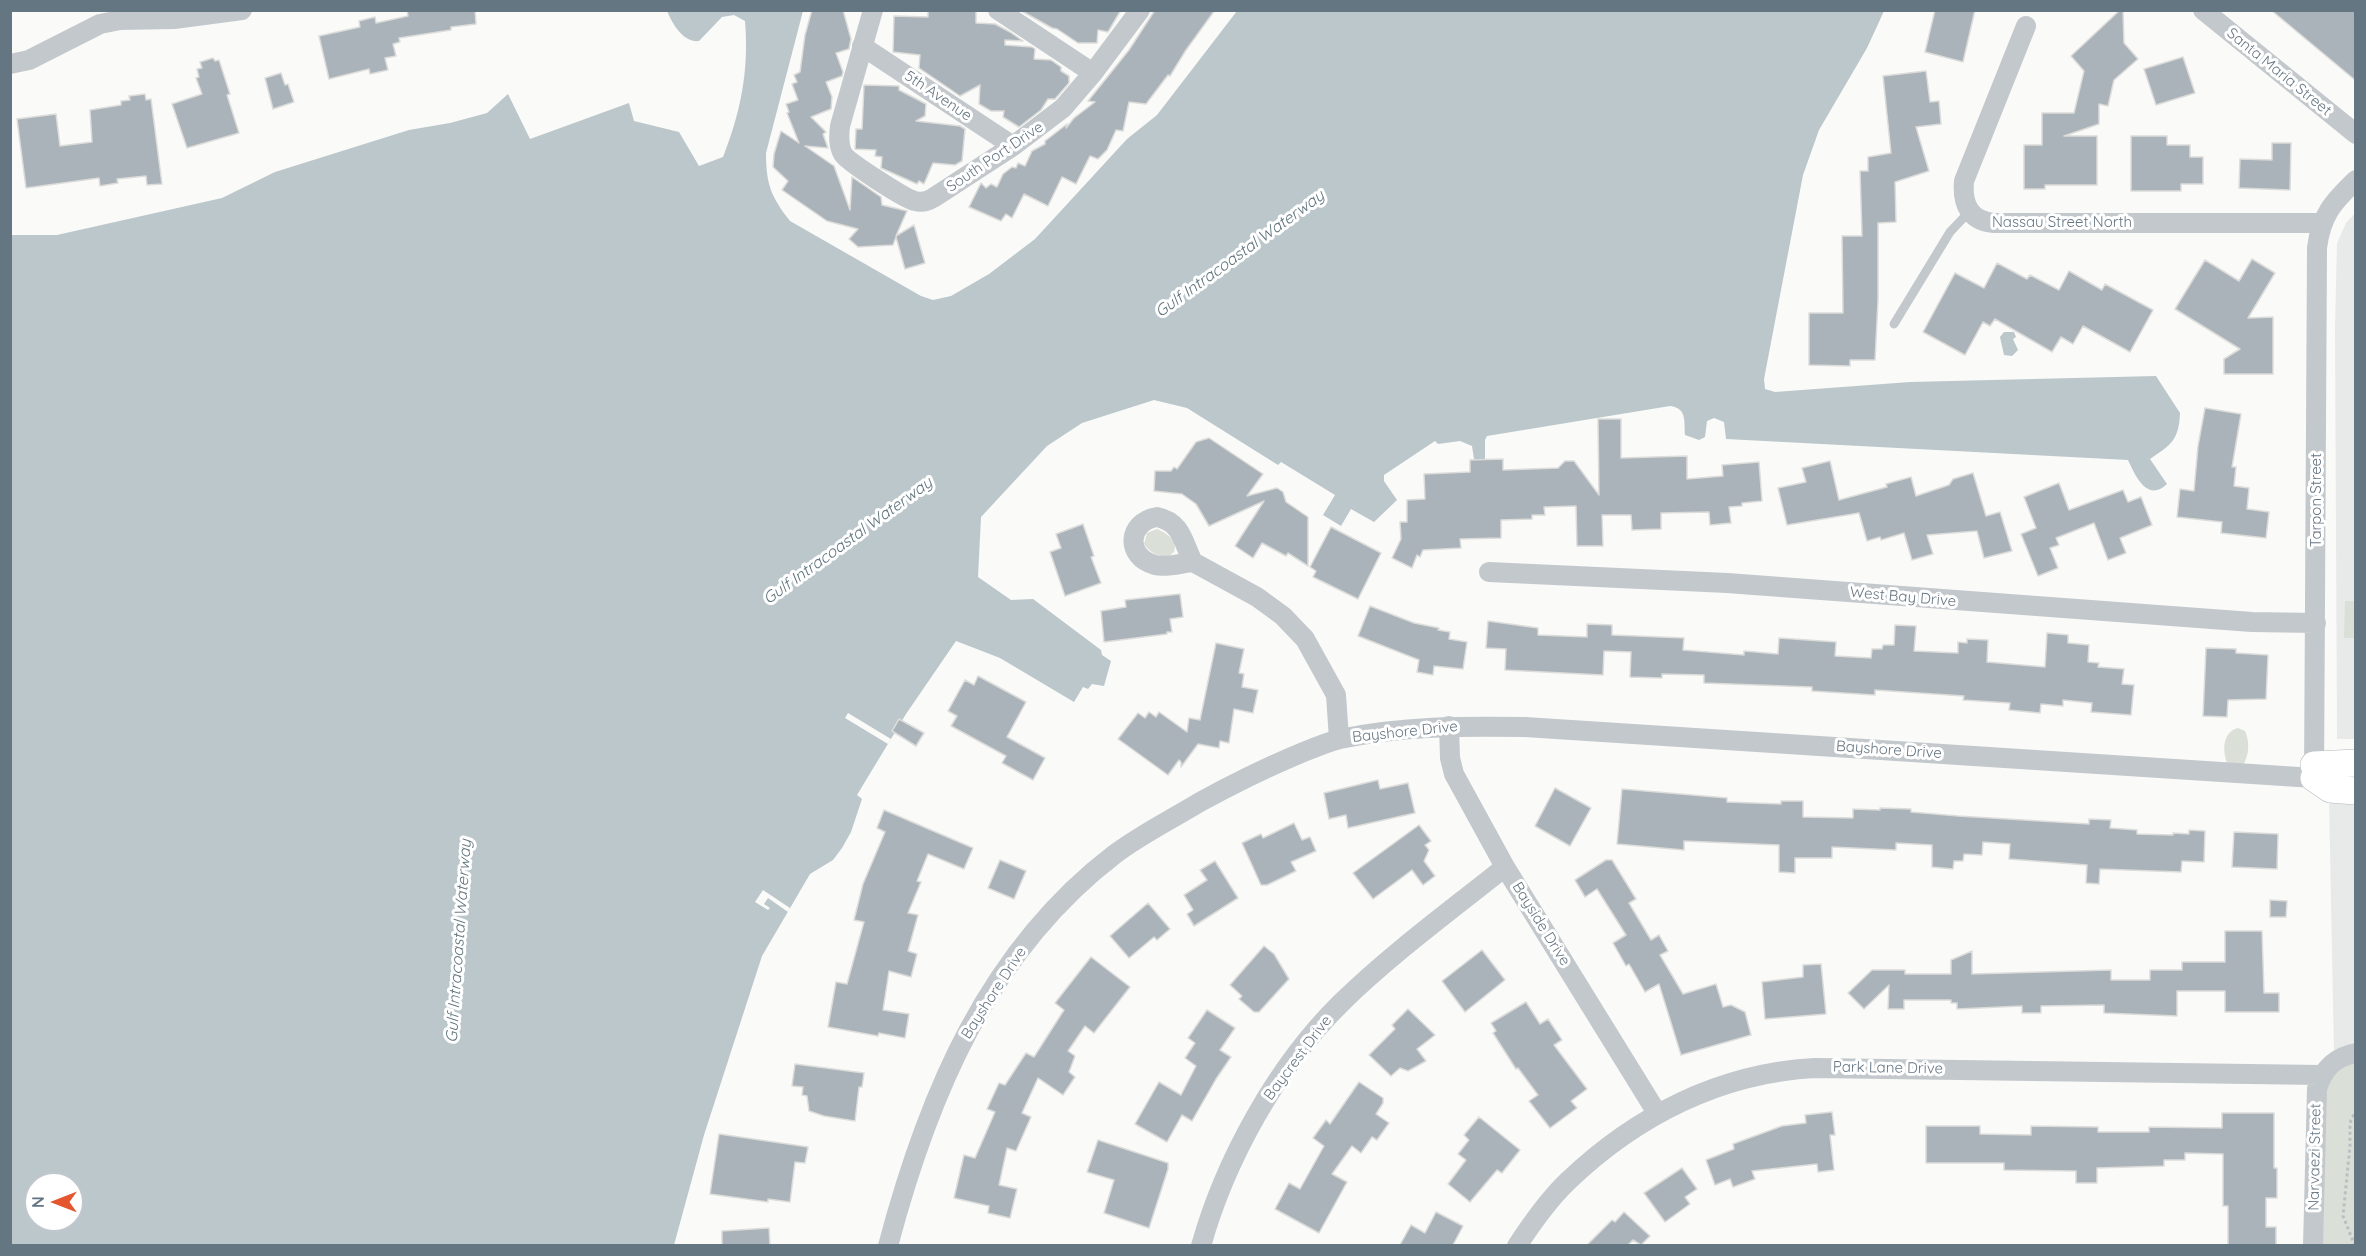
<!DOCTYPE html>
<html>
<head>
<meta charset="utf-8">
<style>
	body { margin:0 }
	#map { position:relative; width:2366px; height:1256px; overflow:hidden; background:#fafaf8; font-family:Quicksand,sans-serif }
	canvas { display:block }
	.frame { position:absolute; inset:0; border:12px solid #657683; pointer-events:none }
	.north { position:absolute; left:24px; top:1172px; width:60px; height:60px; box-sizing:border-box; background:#fff; border:2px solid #c1c8cd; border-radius:50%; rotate:270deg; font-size:16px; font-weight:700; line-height:24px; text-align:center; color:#657683 }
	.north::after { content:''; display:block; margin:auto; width:21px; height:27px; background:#e4572e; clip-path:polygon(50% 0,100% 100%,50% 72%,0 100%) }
</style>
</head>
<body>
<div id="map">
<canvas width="2366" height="1256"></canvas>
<div class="frame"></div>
<div class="north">N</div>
</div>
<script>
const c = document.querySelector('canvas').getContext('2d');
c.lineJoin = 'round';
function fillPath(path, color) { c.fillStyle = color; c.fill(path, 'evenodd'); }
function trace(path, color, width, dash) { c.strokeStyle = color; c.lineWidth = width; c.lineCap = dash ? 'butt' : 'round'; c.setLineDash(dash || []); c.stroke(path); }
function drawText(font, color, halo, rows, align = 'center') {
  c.font = font + ' Quicksand,sans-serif'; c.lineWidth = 6; c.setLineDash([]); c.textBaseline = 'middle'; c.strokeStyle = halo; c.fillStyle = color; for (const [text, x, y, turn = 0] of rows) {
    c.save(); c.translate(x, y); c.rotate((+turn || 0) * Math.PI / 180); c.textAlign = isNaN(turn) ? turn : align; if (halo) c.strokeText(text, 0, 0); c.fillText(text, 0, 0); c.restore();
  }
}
const built = new Path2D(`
	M2355 213 2356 739H2337L2335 327 2337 243 2346 223Z
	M2329 799 2355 801V1052L2334 1053Z`);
const green = new Path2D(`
	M1157 529C1167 533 1178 541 1174 552L1168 557C1159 557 1149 552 1144 544L1147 533Z
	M2345 601H2355V638H2344Z
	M2238 728 2245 731C2250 742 2249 756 2243 765H2228C2222 752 2222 732 2238 728Z
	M2355 1062V1245L2322 1246 2326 1087 2339 1067Z`);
const water = new Path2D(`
	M667 11H803L766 153C766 184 771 197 790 221L921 296 933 300 951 296 989 274 1035 239 1127 139 1157 115 1237 11H1884L1867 48 1819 130 1803 175 1764 379 1765 389 1775 392 1910 382 2156 376 2180 413C2179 440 2171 445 2150 459L2167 484C2147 503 2135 475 2128 460L1726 439 1724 422 1714 418 1707 421 1705 437 1699 440 1685 435C1684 421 1687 408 1670 406L1487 436 1485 440V459H1474L1472 446 1460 441 1438 444 1435 441 1384 475V481L1397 500 1374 522 1351 509 1341 526 1323 515 1335 495 1281 462 1278 465 1187 408 1154 400 1082 423 1047 446 981 517 978 577 1011 600 1033 599 1101 650 1102 655 1111 661 1104 686 1092 684 1088 689 1083 687 1074 702 1000 658 956 641 906 714 857 795 862 799 851 832 842 848 833 860 810 874 762 956 704 1135 674 1245H11L10 235H57L222 198 275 172 409 130 450 123 487 113 508 94 530 139 629 103 634 121 679 132 699 166 723 157C741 111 749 71 745 21L734 15 722 17 699 41C683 43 672 23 667 11ZM36 1184H72V1220H36Z
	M2004 332H2014L2016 337 2013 339 2018 350 2012 356 2004 355 2000 337Z`);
const pier = new Path2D(`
	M848 713 891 739 888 744 845 718Z
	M763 890 790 908 788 912 768 898 764 904 770 908 768 910 755 902Z`);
const building = new Path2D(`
	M407 10H475L476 24 451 27V30L399 38 400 42 393 44 396 56 385 58 388 70 370 74 369 69 329 79 319 36 360 27 359 21 375 17 376 23 408 16Z
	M812 10H843L851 39 849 49 836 53 843 72 842 76 826 82 832 97 831 109 811 117 826 132 823 134 828 148 805 146 834 166 850 210 852 177 881 197 882 205 907 211 896 236 914 225 925 263 905 269 896 237 893 245 858 247 849 239 858 229 827 221 782 190 788 181 773 167 774 154 781 131 799 143 787 113 789 112 786 104 798 100 792 84 797 82 794 75 800 72 805 35Z
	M928 10H976V23L995 24 1010 32 1023 41 1005 40V45L1032 47 1035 49 1034 59 1051 60 1061 67V71L1069 76V83L1055 99H1048L1041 110 1019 127 1003 117 1004 111H991L979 104 980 85 960 96 919 68 920 55 893 52 894 16 928 17Z
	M1020 10H1121L1108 32 1098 30 1097 43H1078L1057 29 1052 28Z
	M1155 10H1215L1186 50 1170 76 1168 75 1146 104 1129 102 1123 131 1116 130 1107 150 1098 159 1090 156 1076 184 1062 177 1048 206 1024 194 1012 218 1006 214 1001 221 969 207 981 183 986 188 991 184 997 187 1003 174 1012 167 1016 168 1018 163 1025 166 1032 151 1045 144V141L1067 124 1066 128 1074 118 1095 102 1088 101 1129 50Z
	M1935 10H1975L1963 62 1925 52Z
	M2120 10H2123L2124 43 2138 59 2114 80 2108 106 2099 104V124L2064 136H2097V185H2045V189H2024V145H2042V113H2074L2084 71 2071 56Z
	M2271 10H2355V80Z
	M2183 57 2195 93 2156 105 2144 69Z
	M213 58 215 61 219 60 230 94 227 95 239 133 187 148 172 104 202 94 196 78 199 77 197 69 202 68 200 62Z
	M1926 71 1930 102 1939 101 1941 124 1916 127 1929 171 1895 182 1896 222 1878 223V300L1875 360H1850V366L1809 365V313H1843L1842 236H1862L1860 171H1868V157L1891 153 1883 76Z
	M281 73 285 85 288 84 294 102 273 109 265 78Z
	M864 85 899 86V90L926 104 925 116 916 121 960 126 965 129 962 161 955 165 933 163 924 184 919 181 917 184 881 168 882 157 875 156 876 150 855 149 856 129H862Z
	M145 94 146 100 151 99 162 184 147 185 146 176 117 179 118 183 100 186 99 178 26 188 17 119 56 114 60 146 92 142 90 110 121 105V101L130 100 129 96Z
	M2131 136H2167V145H2190V157H2203V184H2181V191H2131Z
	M2272 143H2291L2290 190 2239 188 2240 159 2272 160Z
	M2252 259 2275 273 2248 318 2273 317V374H2224V359L2240 349 2175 309 2205 260 2239 281Z
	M1997 263 2027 279 2030 275 2059 290 2069 271 2102 290 2105 284 2153 310 2130 352 2083 326 2073 344 2061 337 2052 352 1995 319 1990 326 1983 322 1965 355 1923 332 1955 273 1984 288Z
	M2205 408 2241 414 2232 467H2236L2234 486 2249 488 2247 509 2269 512 2266 538 2221 533 2222 522 2177 517 2180 489 2194 491 2198 446Z
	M1598 419H1621V458L1687 456V479L1723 476 1722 465 1759 462 1762 501 1742 503V506L1729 507 1731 523 1710 525 1709 512 1661 513V529L1632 530 1631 515H1602L1603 546H1577L1576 506 1544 507 1545 515H1532V519L1501 520V538L1460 539 1461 548 1423 550 1420 557 1417 555 1412 568 1392 558 1401 539 1400 522H1407V500L1425 499 1424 474 1470 472V460L1503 459V470L1558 468 1565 461H1574L1599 495Z
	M1209 438 1263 474 1247 496 1277 488 1283 492 1286 502 1308 517V566L1288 553 1286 556 1262 543 1253 558 1235 546 1264 501 1209 526 1196 504 1182 494 1154 491 1155 471H1171L1174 467 1177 469 1196 442Z
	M1830 461 1839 500 1887 487 1886 484 1911 477 1916 496 1949 485 1953 479 1973 473 1986 516 2000 512 2012 551 1984 558 1977 531 1927 535 1933 554 1912 560 1904 533 1881 540 1880 537 1867 541 1859 513 1787 525 1778 488 1806 482 1802 468Z
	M2059 483 2069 510 2123 490 2128 502 2141 497 2152 525 2120 538 2126 553 2108 560 2094 523 2056 538 2059 545 2050 548 2058 568 2038 576 2021 534 2036 528 2024 497Z
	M1083 524 1094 556 1091 557 1101 583 1065 596 1050 552 1061 548 1056 534Z
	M1331 527 1381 553 1358 599 1313 577 1316 571 1310 567Z
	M1180 594 1183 617 1170 619 1172 632H1167V634L1104 642 1101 611 1126 607 1125 600Z
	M1370 606 1414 623 1439 628 1438 630 1450 632 1449 639 1467 642 1463 669 1434 666 1433 675 1417 672 1419 660 1358 636Z
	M1488 621 1538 628V635L1587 637V624L1612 625V635L1684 638 1683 650 1744 655V651L1778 654 1779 638 1836 642 1835 656 1871 658 1872 649H1882L1883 645H1894L1895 625 1916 626 1914 651 1958 653V642L1967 643V639L1988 640 1987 662 2045 667 2047 633 2068 635V643L2089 645 2088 662 2099 663 2098 667 2124 669 2122 684 2134 685 2131 715 2091 712 2092 703 2063 700V706L2041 704 2040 713 2009 710 2010 703 1963 700 1964 696 1875 690V695L1812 691V687L1704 683V675L1662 674V678L1630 677 1631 652 1604 651 1603 675 1505 670 1506 649 1486 648Z
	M1216 643 1244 649 1239 673 1244 674 1242 687 1258 690 1253 713 1234 709 1229 743 1220 741 1219 748 1198 744 1181 767V762L1179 760 1168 775 1118 739 1138 713 1145 718 1149 712 1156 717 1159 712 1187 732 1189 718 1200 720Z
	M2206 648 2236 649V653L2268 655 2266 699 2228 700 2227 717 2203 716Z
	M978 676 1026 702 1007 737 1045 758 1033 780 1002 763 1006 756 951 726 957 716 948 711 965 680 974 685Z
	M899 719 924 733 916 746 892 731Z
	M1378 780 1380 789 1408 783 1415 813 1348 828 1346 815 1329 819 1324 793Z
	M1555 788 1591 808 1570 846 1535 826Z
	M1622 789 1727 798V802L1781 804V801H1803V817L1853 818V809L1880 810V808L1911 809V812L1958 816 2089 824V819L2111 820 2110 828 2137 830V834L2173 835V833L2189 834V830L2205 831 2204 862 2182 861 2181 872 2100 869 2099 884 2086 883 2087 865 2009 859 2010 844 1983 842 1982 855 1964 854 1963 861H1954L1953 869 1932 867V845L1896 843V850L1832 847V858H1795V873L1779 872V845L1684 841V850L1617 844Z
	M884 810 973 848 964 869 928 854 917 881 921 882 908 913 918 915 908 951 917 954 911 977 889 971 883 1010 909 1014 905 1038 879 1033 878 1036 828 1027 836 982 847 984 864 922 854 920 863 884 885 832 877 828Z
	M1294 823 1302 840 1310 837 1316 851 1291 862 1296 871 1267 885H1261L1242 843 1261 834 1263 838Z
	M1419 825 1431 841 1425 845 1429 850 1424 861 1435 876 1423 885 1412 870 1373 899 1353 873Z
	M2234 832 2278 834 2277 869 2232 867Z
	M1000 860 1026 871 1014 899 988 888Z
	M1606 860H1612L1636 899 1629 903 1651 940 1659 935 1668 951 1660 955 1683 994 1716 984 1723 1007 1731 1005 1745 1012 1751 1035 1681 1055 1659 984 1645 992 1629 964 1626 966 1613 943 1626 935 1597 889 1585 897 1575 880Z
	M1215 861 1238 898 1194 926 1187 914 1193 910 1184 895 1207 880 1200 870Z
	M2270 900 2287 901 2286 917H2270Z
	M1148 903 1170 929 1157 940 1154 937 1129 958 1110 936Z
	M2225 931H2262L2264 993H2279V1012H2225V991H2177V1016L2104 1013V1005L2041 1006V1013H2022V1006L1957 1009V1003H1951V1000H1904V1009H1888L1889 985 1864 1009 1848 993 1872 970H1905V974H1951V960L1972 951V974L2111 970V980H2150V970H2182V962H2225Z
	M1264 946 1274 954 1289 979 1259 1012H1254L1239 999 1242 996 1230 985Z
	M1482 950 1505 980 1465 1012 1442 981Z
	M1091 957 1130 987 1094 1033 1085 1026 1068 1051 1075 1056 1069 1072 1075 1077 1063 1095 1038 1078 1022 1113 1031 1117 1016 1151 1007 1148 999 1185 1017 1189 1010 1218 988 1213 989 1206 954 1198 964 1155 975 1158 995 1112 987 1109 999 1083 1005 1085 1026 1053 1034 1057 1064 1010 1055 1003Z
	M1821 964 1826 1014 1765 1019 1762 982 1803 977V965Z
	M1526 1002 1540 1024 1548 1019 1562 1040 1554 1045 1587 1089 1571 1101 1577 1108 1550 1128 1529 1101 1538 1095 1518 1068 1516 1069 1493 1033 1496 1031 1491 1023Z
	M1408 1009 1435 1035 1417 1049 1426 1061 1408 1071 1400 1068 1391 1076 1369 1055 1395 1029 1392 1025Z
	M1207 1010 1235 1028 1220 1050 1231 1057 1216 1079 1192 1121 1182 1115 1167 1142 1135 1124 1159 1082 1181 1095 1196 1066 1185 1058 1195 1043 1188 1038Z
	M795 1064 864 1073 862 1087H859L855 1121 824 1116 809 1111 807 1096 802 1095 803 1087 792 1086Z
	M1359 1082 1383 1098V1103L1376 1114 1389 1123 1377 1140 1372 1137 1361 1153 1352 1146 1332 1174 1347 1182 1319 1233 1275 1209 1289 1183 1300 1189 1324 1146 1313 1138 1326 1120 1330 1124Z
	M1832 1112 1835 1135H1830L1834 1170 1818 1172 1817 1164 1752 1171 1755 1179 1733 1187 1730 1179 1715 1185 1706 1160 1734 1149 1733 1144 1782 1126 1806 1123 1805 1115Z
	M2222 1113H2274V1168H2277V1198H2266V1227H2276V1245H2228V1206H2223V1154L2185 1153V1160H2164V1166L2097 1168V1183H2076V1171L2004 1170V1163H1926V1126H1980V1134L2031 1135V1126L2098 1127V1132H2149V1127L2222 1128Z
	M1479 1117 1520 1150 1502 1173 1497 1170 1470 1202 1448 1184 1466 1160 1458 1154 1469 1140 1464 1135Z
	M719 1134 808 1147 805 1163 795 1162 790 1202 768 1199V1202L710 1194Z
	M1098 1140 1168 1163V1169L1149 1228 1104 1213 1114 1180 1087 1172Z
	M1682 1168 1697 1189 1685 1197 1690 1204 1665 1222 1644 1193Z
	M1436 1212 1463 1226 1453 1245H1400L1411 1225 1425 1233Z
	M1624 1212 1650 1236 1641 1245 1633 1240 1628 1245H1587L1612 1220 1615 1222Z
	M769 1228 770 1245H722V1231Z`);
const path = new Path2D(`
	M2355 1246 2343 1216 2350 1146V1126L2351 1119 2356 1112`);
const lane = new Path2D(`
	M1894 324 1950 232 1969 212`);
const street = new Path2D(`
	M873 10 840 126C839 135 838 145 843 154 848 162 905 199 915 201 922 203 928 201 933 198L1013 146 1063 108 1093 73 1140 10
	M998 10 1093 73
	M2203 10 2356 134
	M2026 26 1964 181C1962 203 1969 221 1994 223H2321
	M862 46 1013 146
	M10 64 29 60 100 24 120 20 174 19 242 10
	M1157 517C1182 522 1183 543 1193 562 1181 563 1167 568 1155 565 1125 557 1127 522 1157 517Z
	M1193 562 1257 597 1283 616 1305 639 1336 695 1339 739
	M1489 572 1727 583 2252 622 2316 623
	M1449 726 1450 758 1454 774 1505 867 1657 1113
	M888 1246C928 1095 988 951 1115 854 1142 834 1172 819 1200 802 1231 785 1261 770 1294 756 1309 750 1324 743 1340 739 1402 726 1463 726 1525 727L2314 778 2317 248C2321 215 2333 202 2356 180
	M1201 1246C1225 1160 1277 1066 1341 1003 1391 954 1450 911 1505 867
	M1517 1246C1532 1223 1548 1200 1568 1181 1636 1116 1720 1073 1815 1068L2321 1075
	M2313 1246 2317 1089C2323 1069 2334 1057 2356 1053`);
const secondary = new Path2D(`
	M2314 765 2356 763
	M2314 778 2330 789 2356 791`);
const streetNames = [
	["Santa Maria Street",2279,72,39],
	["5th Avenue",938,96,34],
	["South Port Drive",995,157,-34],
	["Nassau Street North",2062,222],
	["Tarpon Street",2316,500,-90],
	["West Bay Drive",1903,597,5],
	["Bayshore Drive",1405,732,-6],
	["Bayshore Drive",1889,750,4],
	["Bayside Drive",1541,924,58],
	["Bayshore Drive",994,993,-57],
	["Baycrest Drive",1298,1058,-53],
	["Park Lane Drive",1888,1068,1],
	["Narvaezi Street",2315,1157,-89]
];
const waterNames = [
	["Gulf Intracoastal Waterway",1240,254,-36],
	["Gulf Intracoastal Waterway",848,541,-36],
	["Gulf Intracoastal Waterway",459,941,-86]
];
fillPath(built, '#e8e9e9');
fillPath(green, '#dadfd7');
fillPath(water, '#bbc7cb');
fillPath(pier, '#fafaf8');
fillPath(building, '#aab3b9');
trace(building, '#dcdcda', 1.5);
trace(secondary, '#b3babf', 28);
trace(path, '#bbbfc2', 3, [3, 3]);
trace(lane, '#c3c8cc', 9);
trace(street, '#c3c8cc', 20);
trace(secondary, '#fff', 27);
drawText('15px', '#657683', '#fff', streetNames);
drawText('italic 16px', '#60757c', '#fff', waterNames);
</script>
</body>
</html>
